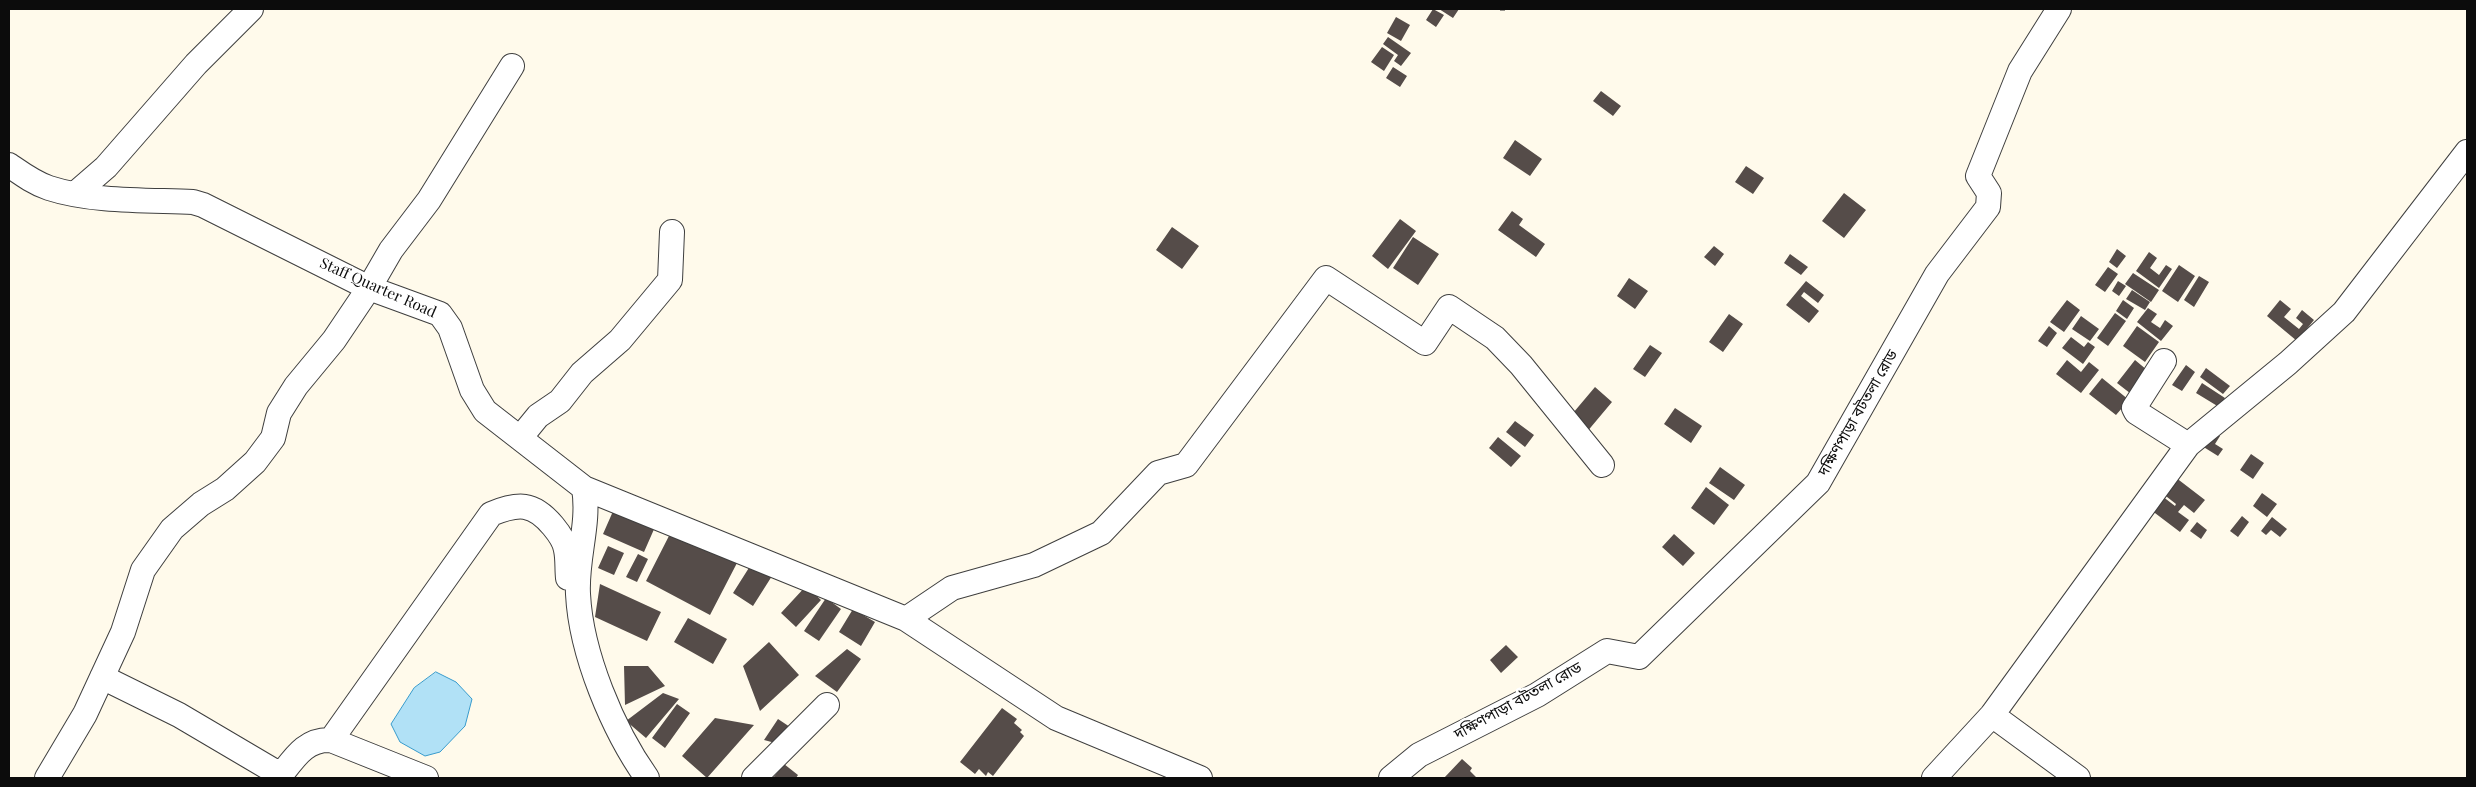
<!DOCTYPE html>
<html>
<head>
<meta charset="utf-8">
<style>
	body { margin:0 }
	#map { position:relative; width:2476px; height:787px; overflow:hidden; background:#fffaeb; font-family:"Playfair Display",serif }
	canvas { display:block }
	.frame { position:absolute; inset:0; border:10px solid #0c0c0c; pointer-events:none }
</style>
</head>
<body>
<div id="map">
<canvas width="2476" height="787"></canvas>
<div class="frame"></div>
</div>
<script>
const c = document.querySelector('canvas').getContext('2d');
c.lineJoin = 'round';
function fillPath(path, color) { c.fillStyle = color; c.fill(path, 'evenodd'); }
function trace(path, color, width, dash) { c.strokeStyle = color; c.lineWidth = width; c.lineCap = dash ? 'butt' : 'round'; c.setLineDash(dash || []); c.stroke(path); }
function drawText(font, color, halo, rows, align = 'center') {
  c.font = font + ' "Playfair Display","Noto Sans Bengali",serif'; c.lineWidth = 5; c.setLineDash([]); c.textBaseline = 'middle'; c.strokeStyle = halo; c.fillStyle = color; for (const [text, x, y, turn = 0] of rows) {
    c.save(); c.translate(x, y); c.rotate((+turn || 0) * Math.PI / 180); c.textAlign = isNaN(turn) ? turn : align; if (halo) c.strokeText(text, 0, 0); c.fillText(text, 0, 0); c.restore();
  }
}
const water = new Path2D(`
	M436 672 456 682 472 699 465 726 440 752 425 756 400 742 391 724 414 688Z`);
const building = new Path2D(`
	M1433 9 1444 15 1436 27 1426 20Z
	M1439 9H1459L1453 18Z
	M1396 17 1410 25 1401 41 1387 33Z
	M1388 37 1411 53 1401 66 1394 61 1398 55 1383 44Z
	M1382 47 1394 55 1384 71 1371 62Z
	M1393 67 1407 76 1400 87 1386 78Z
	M1601 91 1621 106 1613 116 1593 101Z
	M1515 140 1542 159 1530 176 1503 158Z
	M1746 166 1764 178 1753 194 1735 182Z
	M1844 193 1866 210 1844 238 1822 221Z
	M1512 211 1523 219 1519 225 1545 244 1536 257 1498 230Z
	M1400 219 1416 231 1388 269 1372 256Z
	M1172 227 1199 246 1182 269 1156 250Z
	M1413 237 1439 254 1418 285 1393 268Z
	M1714 246 1724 254 1715 266 1704 257Z
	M2117 249 2126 256 2117 268 2109 262Z
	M2149 252 2157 258 2150 268 2159 275 2166 265 2172 269 2159 288 2136 271Z
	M1790 254 1808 267 1801 275 1784 263Z
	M2179 265 2195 276 2178 302 2162 291Z
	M2108 267 2118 274 2105 292 2095 285Z
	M2133 273 2159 290 2151 302 2125 284Z
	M2199 276 2209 282 2194 307 2184 300Z
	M1629 278 1648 291 1635 309 1617 296Z
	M1806 281 1824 295 1818 303 1804 292 1801 296 1819 311 1809 323 1786 305Z
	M2118 281 2126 286 2119 296 2112 291Z
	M2132 290 2150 302 2145 310 2126 299Z
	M2067 300 2080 310 2064 332 2050 322Z
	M2123 300 2134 308 2127 319 2116 311Z
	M2280 300 2291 309 2284 317 2299 329 2303 324 2296 318 2302 310 2314 320 2297 341 2267 316Z
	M2148 308 2157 314 2151 322 2160 328 2165 320 2173 326 2161 341 2137 322Z
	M2115 313 2126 321 2108 346 2097 338Z
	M1729 314 1743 324 1723 352 1709 342Z
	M2081 316 2099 329 2090 341 2072 329Z
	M2049 326 2057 333 2047 347 2038 341Z
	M2137 326 2159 342 2145 362 2123 346Z
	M2071 337 2084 347 2088 342 2095 347 2083 364 2062 348Z
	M1650 345 1662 353 1645 377 1633 369Z
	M2067 360 2081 372 2089 362 2099 370 2081 393 2056 374Z
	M2135 360 2153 375 2135 397 2117 383Z
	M2186 365 2195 372 2182 391 2172 385Z
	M2206 368 2230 386 2223 394 2200 377Z
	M2102 378 2129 400 2116 415 2089 394Z
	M2202 383 2225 398 2219 407 2196 393Z
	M1595 387 1612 402 1586 433 1568 419Z
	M1675 408 1702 426 1691 443 1664 424Z
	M1515 421 1534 435 1525 447 1506 432Z
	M2212 431 2220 436 2215 444 2223 449 2218 456 2202 446Z
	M1498 437 1521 456 1511 467 1489 448Z
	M2251 454 2264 463 2253 479 2240 470Z
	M1720 467 1745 485 1734 500 1709 483Z
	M2175 477 2205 500 2194 513 2184 505 2178 512 2189 520 2180 532 2151 510 2162 496 2175 506 2176 504 2162 493Z
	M1706 487 1729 505 1714 525 1691 508Z
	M2262 493 2277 504 2267 517 2253 506Z
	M614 509 655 527 644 552 603 534Z
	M2242 516 2249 522 2238 537 2230 531Z
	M2272 517 2287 529 2280 537 2271 530 2266 535 2261 531Z
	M2197 522 2207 530 2201 539 2190 531Z
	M672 530 737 563 710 615 646 581Z
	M1674 534 1695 553 1683 566 1662 547Z
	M608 546 624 553 614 575 598 568Z
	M638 554 648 559 637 582 626 577Z
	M752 563 772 576 753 606 733 593Z
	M600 584 661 612 647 641 595 617Z
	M806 586 821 600 796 627 781 613Z
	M826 598 841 609 819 641 804 631Z
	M853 609 875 622 861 646 839 632Z
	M688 618 727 639 713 664 674 642Z
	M769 642 799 675 760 711 743 666Z
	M1506 645 1518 657 1501 673 1490 660Z
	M847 649 861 659 837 692 815 676Z
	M624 666H648L665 686 625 705Z
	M663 693 679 699 646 738 626 721Z
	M677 704 690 713 665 748 652 738Z
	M1002 708 1017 719 1014 723 1022 730 1020 732 1024 736 993 776 988 772 986 776 979 769 975 774 960 762Z
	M715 718 754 725 707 778 682 756Z
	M778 719 790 727 779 744 764 740Z
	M1462 759 1472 768 1470 771 1477 778H1444Z
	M784 764 798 775 796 778H773Z`);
const path = new Path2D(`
	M1500 9H1507`);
const minor = new Path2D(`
	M9 165C22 174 34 183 49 188 92 202 148 200 193 202L203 205 369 288 440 314 450 328 472 390 485 411 584 488C590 524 576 558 578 594 581 654 613 730 647 778
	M76 193 106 167 196 64 251 9
	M2164 361 2134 408 2136 412 2188 445
	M520 438 538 416 560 401 582 373 620 340 670 280 672 232
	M584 488 906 619 1056 718 1200 778
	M906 619 952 588 1034 565 1101 533 1158 473 1186 465 1326 278 1425 343 1449 307 1495 338 1521 365 1602 465
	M102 677 179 715 274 771H284C297 754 308 739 331 740
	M1992 715 2078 778
	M47 778 85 714 123 632 143 570 172 529 201 504 225 489 255 462 273 438 279 413 296 386 334 340 369 288 391 250 429 200 512 66
	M426 778 331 740 491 514C518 503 533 502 553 526 558 532 565 542 566 550 568 559 567 569 568 578
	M754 778 827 705
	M1391 778 1419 755 1537 695 1607 651 1639 657 1818 483 1937 274 1988 207 1989 193 1978 176 2020 71 2059 9
	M1934 778 1992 715 2188 445 2288 363 2344 312 2467 152`);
const streetNames = [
	["Staff Quarter Road",378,288,24],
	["দক্ষিণপাড়া বটতলা রোড",1858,413,-60],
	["দক্ষিণপাড়া বটতলা রোড",1518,701,-29]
];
fillPath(water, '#b1e1f6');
trace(water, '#389bcc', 1);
fillPath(building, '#554c49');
trace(minor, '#3f3f3f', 26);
trace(path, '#2e2e2e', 3, [5, 2.5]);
trace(minor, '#fff', 24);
drawText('15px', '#0c0c0c', '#fff', streetNames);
</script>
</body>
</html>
